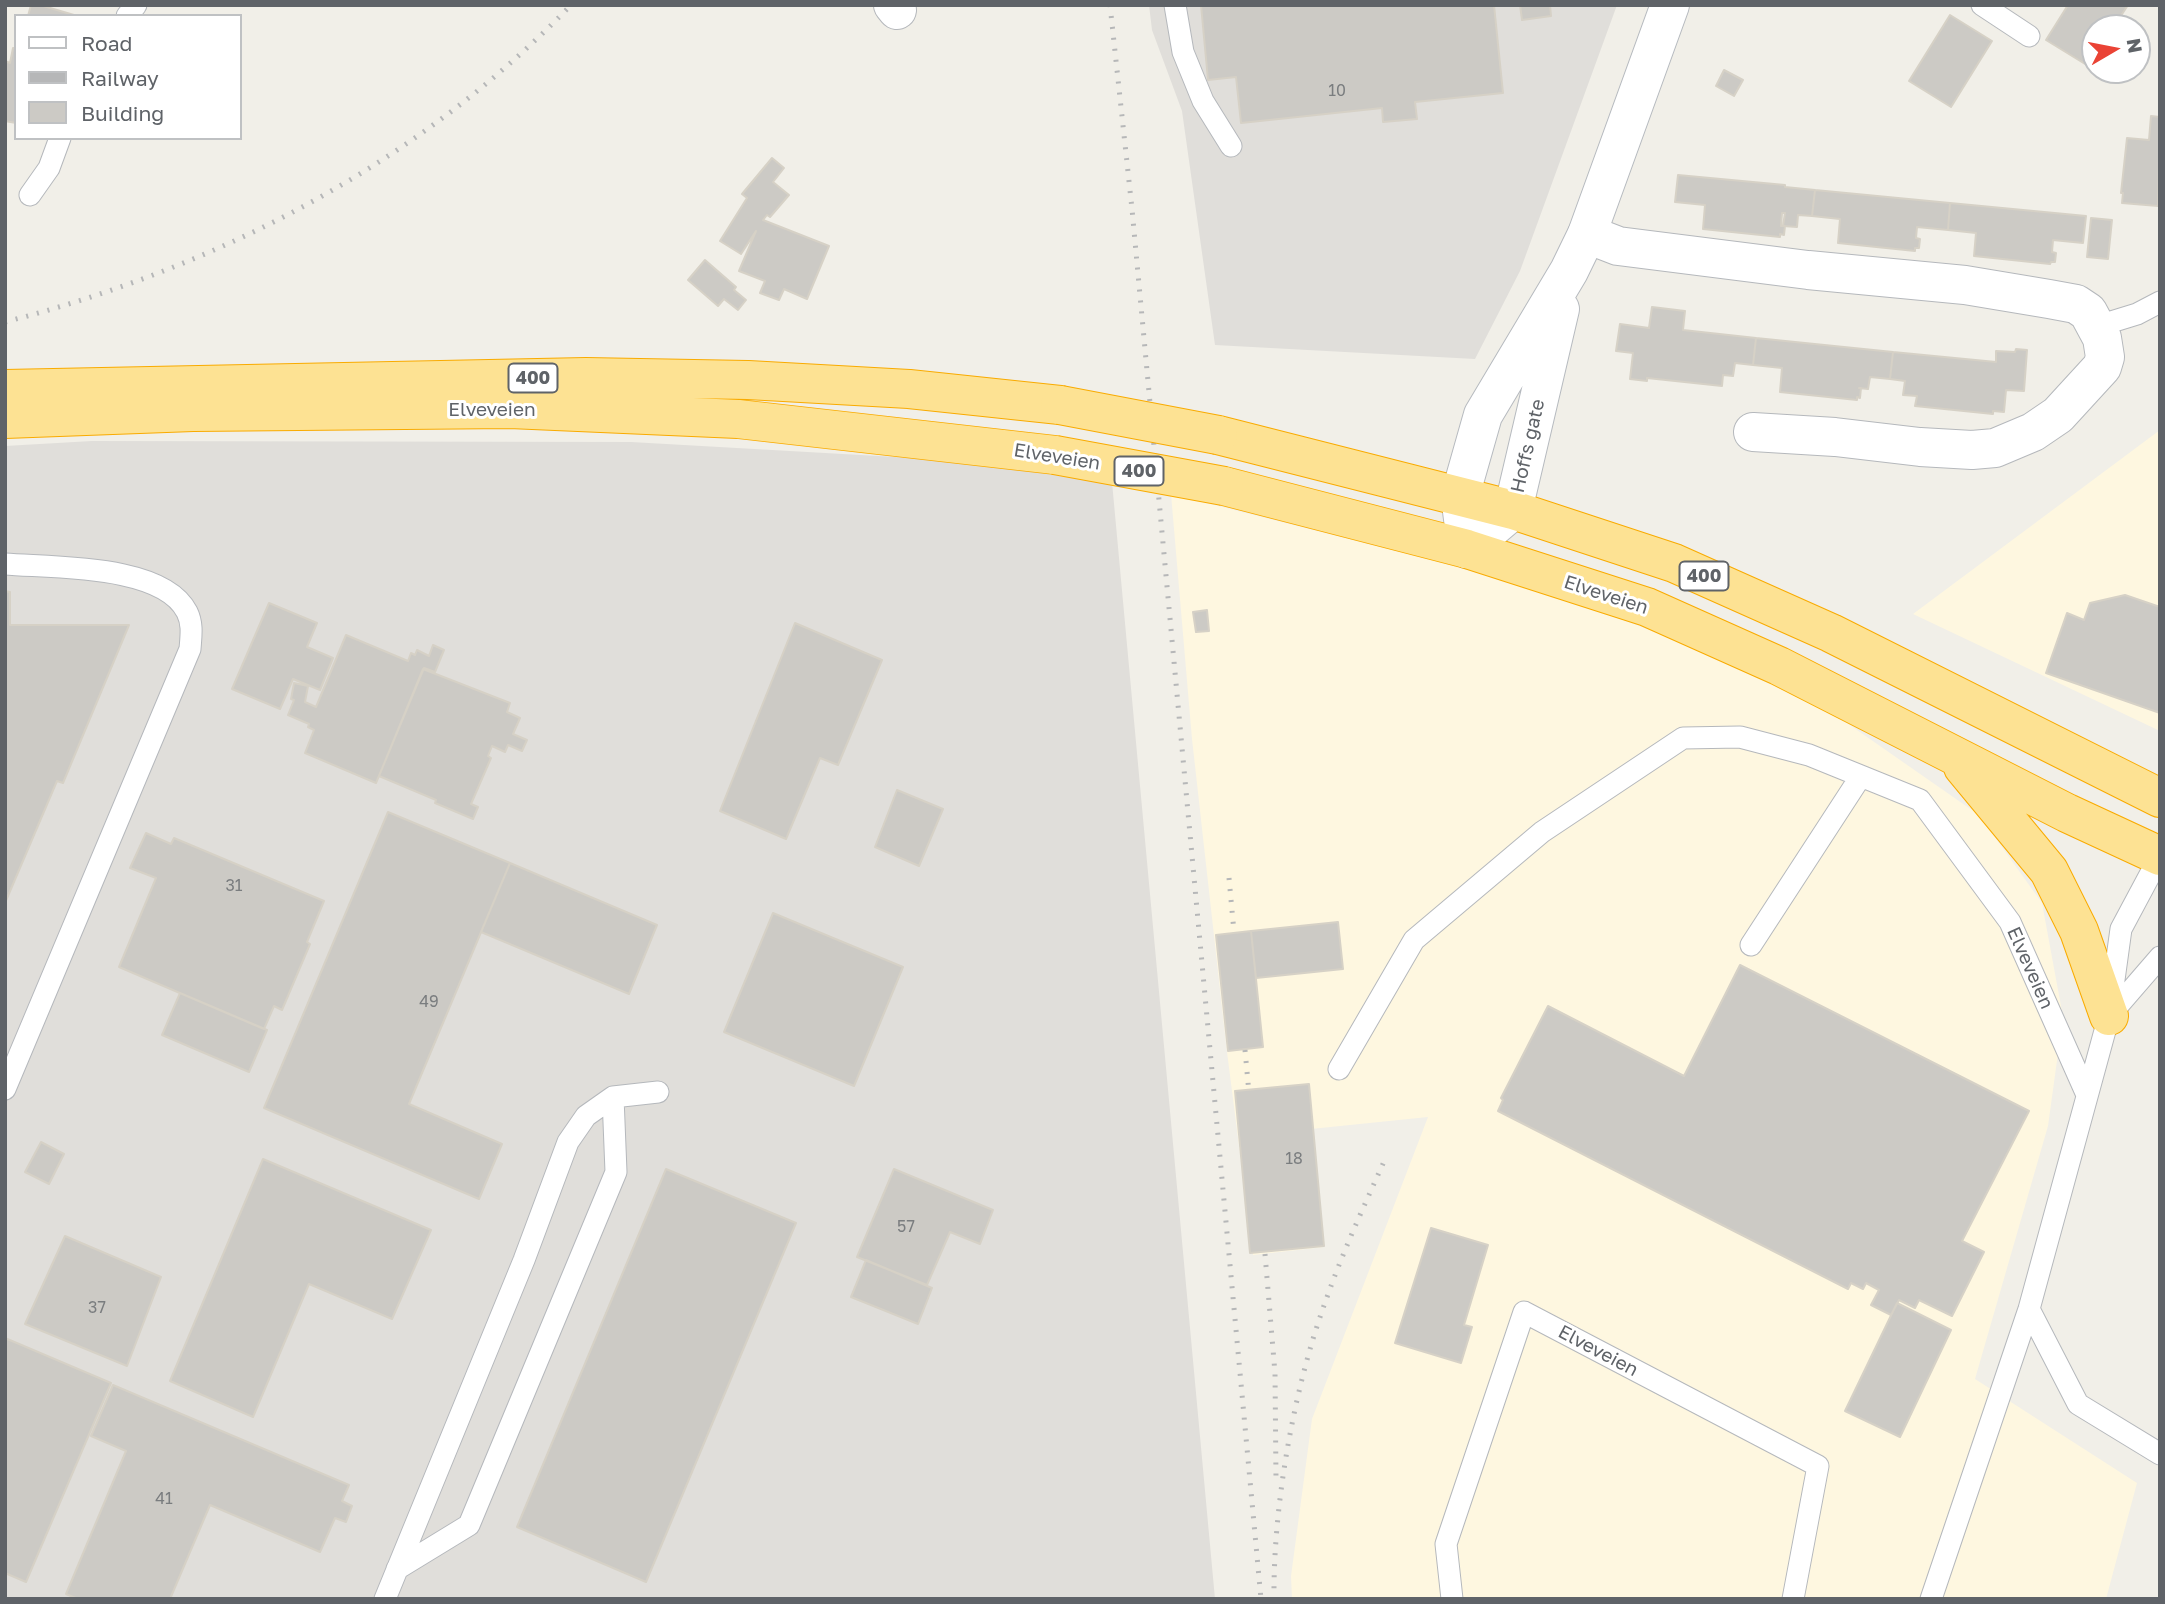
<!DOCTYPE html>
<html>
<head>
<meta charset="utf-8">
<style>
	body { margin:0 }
	#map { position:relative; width:2165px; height:1604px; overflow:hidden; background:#f1efe8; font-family:"Golos Text",sans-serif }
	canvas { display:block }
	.frame { position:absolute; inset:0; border:7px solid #5f6368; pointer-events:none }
	.legend { position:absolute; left:14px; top:14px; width:228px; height:126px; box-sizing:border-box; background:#fff; border:2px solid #bfc1c3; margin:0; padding:9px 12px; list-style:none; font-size:21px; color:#5f6368 }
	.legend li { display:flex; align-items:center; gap:14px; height:35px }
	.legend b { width:35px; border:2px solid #bfc1c3 }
	.north { position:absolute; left:2081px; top:14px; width:70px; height:70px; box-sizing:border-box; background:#fff; border:2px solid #bfc1c3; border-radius:50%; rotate:80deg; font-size:19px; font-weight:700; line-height:28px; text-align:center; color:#5f6368 }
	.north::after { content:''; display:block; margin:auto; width:24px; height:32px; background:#ea4335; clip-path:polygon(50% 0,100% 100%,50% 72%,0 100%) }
</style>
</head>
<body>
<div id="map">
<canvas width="2165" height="1604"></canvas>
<div class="frame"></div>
<ul class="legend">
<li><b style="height:9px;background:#fff"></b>Road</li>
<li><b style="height:9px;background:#b6b7b8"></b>Railway</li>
<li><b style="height:19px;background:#cccac5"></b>Building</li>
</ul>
<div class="north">N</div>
</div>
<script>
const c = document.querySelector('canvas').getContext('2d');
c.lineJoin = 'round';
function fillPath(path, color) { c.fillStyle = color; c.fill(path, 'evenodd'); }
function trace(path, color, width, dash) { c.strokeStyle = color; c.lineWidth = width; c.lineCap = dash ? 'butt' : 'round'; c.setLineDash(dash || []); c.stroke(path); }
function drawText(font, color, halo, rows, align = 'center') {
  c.font = font + ' "Golos Text",sans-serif'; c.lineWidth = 6; c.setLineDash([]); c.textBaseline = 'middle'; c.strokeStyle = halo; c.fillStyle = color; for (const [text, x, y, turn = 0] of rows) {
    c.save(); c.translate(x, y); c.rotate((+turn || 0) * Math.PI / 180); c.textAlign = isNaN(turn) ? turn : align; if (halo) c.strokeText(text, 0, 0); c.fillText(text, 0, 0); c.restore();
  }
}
const commercial = new Path2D(`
	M2160 430V731L1913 614Z
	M1171 494 1432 560 1562 597 1674 639 1834 714 1979 815 2042 903 2063 1017 2048 1126 1975 1379 2137 1483 2106 1599H1292L1291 1576 1312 1419 1428 1117 1311 1129 1324 1247 1253 1255 1227 1052 1192 739Z`);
const industrial = new Path2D(`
	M1149 5H1617L1520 271 1475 359 1215 345 1182 111 1152 30Z
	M92 441 631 442 931 459 1112 482 1215 1599H5V446Z`);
const building = new Path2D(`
	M31 5H40L74 15 28 16Z
	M1201 5H1494L1503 93 1415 102 1417 119 1383 122 1382 108 1241 123 1236 77 1208 80Z
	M1520 5H1550L1551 16 1522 20Z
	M2068 5H2128L2113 28H2095V58L2090 67 2046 40Z
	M1950 15 1992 41 1951 107 1909 81Z
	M13 48H16V123L5 121V61L10 63Z
	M1724 70 1743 80 1734 96 1716 86Z
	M2151 116 2160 117 2158 206 2122 203 2123 193H2121L2127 138 2149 140Z
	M772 158 784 168 773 182 789 195 770 217 767 215 763 220 829 246 807 299 784 289 779 300 760 293 765 281 739 271 756 231 741 254 720 241 747 198 742 194Z
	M1678 175 1785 185V187L1815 190 1812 216 1798 215 1797 227 1783 226 1785 213H1782L1781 226H1785L1784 235 1780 234V237L1703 229 1705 205 1675 202Z
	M1815 190 1950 203 1948 230 1917 227 1916 238 1920 239 1919 248H1915V251L1838 243 1840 219 1812 216Z
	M1950 203 2086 216 2083 243 2053 240 2052 252 2056 253 2055 262H2051L2050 264 1974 256 1976 233 1948 230Z
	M2091 218 2112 220 2108 259 2087 257Z
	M705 260 736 287 734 290 746 300 738 310 724 299 718 306 688 280Z
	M1652 307 1685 311 1683 330 1756 338 1753 365 1735 363 1733 376 1723 375 1722 386 1647 378V381L1630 379 1633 353 1616 351 1620 324 1649 328Z
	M1756 338 1893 352 1890 379 1870 377 1868 389 1859 388H1861L1860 398 1857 397V400L1780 392 1782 368 1753 365Z
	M2016 349 2027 350 2024 391 2006 390 2004 412 1993 411V414L1915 406 1917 396 1903 395 1905 381 1890 379 1893 352 1996 362V351L2015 352Z
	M5 591 10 592V625H129L63 783 57 781 5 903Z
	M2125 595 2160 607V713L2046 673 2067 613 2084 620 2090 603Z
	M269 603 317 623 307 647 333 658 320 690 293 679 280 709 232 689Z
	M1207 610 1209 631 1196 632 1193 612Z
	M795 623 882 660 838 765 820 758 786 839 720 811Z
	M346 635 408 661 411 653 415 655 417 650 429 656 433 645 444 650 435 672 424 668 376 783 305 753 314 730 308 727 309 724 288 715 294 700 291 699 294 683 308 686 305 702 316 707Z
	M423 669 510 703 507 712 520 718 513 734 527 740 522 751 508 745 505 752 492 746 488 756 491 758 471 804 478 807 473 819 435 803 436 800 379 776Z
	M897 790 943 809 919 866 875 847Z
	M388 812 510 863 409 1104 502 1144 479 1199 264 1108Z
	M146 833 171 844 174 838 324 901 307 942 310 944 282 1010 274 1006 264 1029 119 967 156 878 130 868Z
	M510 863 657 925 629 994 481 932Z
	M773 913 903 967 854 1086 724 1032Z
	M1338 922 1343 969 1256 978 1251 931Z
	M1251 931 1263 1047 1228 1051 1216 935Z
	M1740 965 2029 1111 1962 1241 1984 1252 1952 1316 1919 1300 1915 1308 1899 1300 1891 1315 1871 1305 1879 1290 1866 1283 1863 1289 1851 1283 1848 1289 1498 1111 1503 1100 1501 1098 1548 1006 1684 1076Z
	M180 993 267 1030 249 1072 162 1035Z
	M1309 1084 1324 1246 1250 1253 1235 1091Z
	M41 1142 64 1154 49 1184 25 1172Z
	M263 1159 431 1230 392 1319 309 1284 253 1417 170 1381Z
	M666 1169 796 1223 646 1582 517 1527Z
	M894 1169 993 1210 980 1244 950 1232 927 1285 857 1257Z
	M1431 1228 1488 1245 1464 1325 1472 1327 1461 1363 1395 1343Z
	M65 1236 161 1277 127 1366 25 1324Z
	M866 1260 932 1288 918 1324 851 1297Z
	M1897 1303 1951 1330 1900 1437 1845 1411Z
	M5 1338 111 1383 26 1582 5 1573Z
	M113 1385 349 1485 342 1501 352 1506 346 1522 335 1518 320 1552 210 1505 170 1599H78L66 1594 126 1451 91 1436Z`);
const lane = new Path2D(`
	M1175 5 1183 52 1203 101 1231 146
	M1982 5 2029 36
	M127 16 136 5
	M30 195 49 168 60 138
	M2098 326 2137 314 2160 302
	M5 564C53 568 163 564 187 612 193 624 191 636 190 649L5 1089
	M1751 945 1861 776
	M2109 1016 2160 957
	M1339 1069 1414 940 1542 832 1683 738 1740 737 1809 755 1920 800 2010 922 2087 1095
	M2029 1309 2078 1404 2160 1454
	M397 1569 469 1525 616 1172 613 1097
	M385 1599 524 1260 568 1142 586 1116 613 1097 658 1092
	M1452 1599 1446 1544 1524 1312 1818 1466 1793 1599
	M1931 1599 2029 1309 2109 1016 2121 929 2160 856`);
const street = new Path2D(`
	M893 5 897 10
	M1587 234 1618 246 1808 270 1965 285 2049 299 2076 304 2088 312 2102 338 2105 357 2102 367 2058 415 2033 432 1995 448 1972 450 1920 447 1835 437 1753 432`);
const secondary = new Path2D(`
	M1467 549 1460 496 1483 415 1569 271 1587 234 1670 5
	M1467 549 1513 510 1560 309`);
const highway = new Path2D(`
	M5 389 586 377 748 380 909 389 1060 405
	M5 419 193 412 510 409 738 419 1055 455
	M1218 435 1513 510 1674 563 1831 633 2160 798
	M1224 486 1467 549 1647 607 1779 666 2067 813 2160 856
	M1963 767 2049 871 2079 931 2109 1016`);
const rail = new Path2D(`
	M1110 5 1132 209 1261 1599
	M5 322C218 267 418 164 571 5
	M1229 878 1234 932
	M1245 1050 1249 1093
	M1265 1254 1275 1373 1276 1479
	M1274 1599C1273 1506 1294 1387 1326 1300 1343 1251 1365 1204 1386 1157`);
const highwayBridge = new Path2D(`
	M1060 405 1218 435
	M1055 455 1224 486`);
const numberNames = [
	["10",1337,91],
	["31",234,886],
	["49",429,1002],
	["18",1294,1159],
	["57",906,1227],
	["37",97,1308],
	["41",164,1499]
];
const shields = [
	[533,378,49],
	[1139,471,49],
	[1704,576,49]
];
const shieldNames = [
	["400",533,378],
	["400",1139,471],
	["400",1704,576]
];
const streetNames = [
	["Elveveien",492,410],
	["Hoffs gate",1528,446,-77],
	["Elveveien",1057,457,9],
	["Elveveien",1606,595,18],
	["Elveveien",2030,968,66],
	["Elveveien",1598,1351,28]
];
fillPath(commercial, '#fef7e0');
fillPath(industrial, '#e0deda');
fillPath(building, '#cccac5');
trace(building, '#d6d1c6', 2);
trace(lane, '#b5b8bc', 23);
trace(street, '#b5b8bc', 40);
trace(secondary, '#b6babf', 40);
trace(highway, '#f9ab00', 40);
trace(lane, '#fff', 21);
trace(street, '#fff', 38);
trace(secondary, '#fff', 38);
trace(highway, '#fde293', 38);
trace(rail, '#b6b7b8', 5, [2, 9]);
trace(highwayBridge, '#f9ab00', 40, []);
trace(highwayBridge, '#fde293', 38);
drawText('16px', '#7a7d7f', null, numberNames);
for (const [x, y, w] of shields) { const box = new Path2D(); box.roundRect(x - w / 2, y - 14.5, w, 29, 5); c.fillStyle = '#fff'; c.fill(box); trace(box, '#5f6368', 2); }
drawText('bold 18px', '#5f6368', null, shieldNames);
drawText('19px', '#5f6368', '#fff', streetNames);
</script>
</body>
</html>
